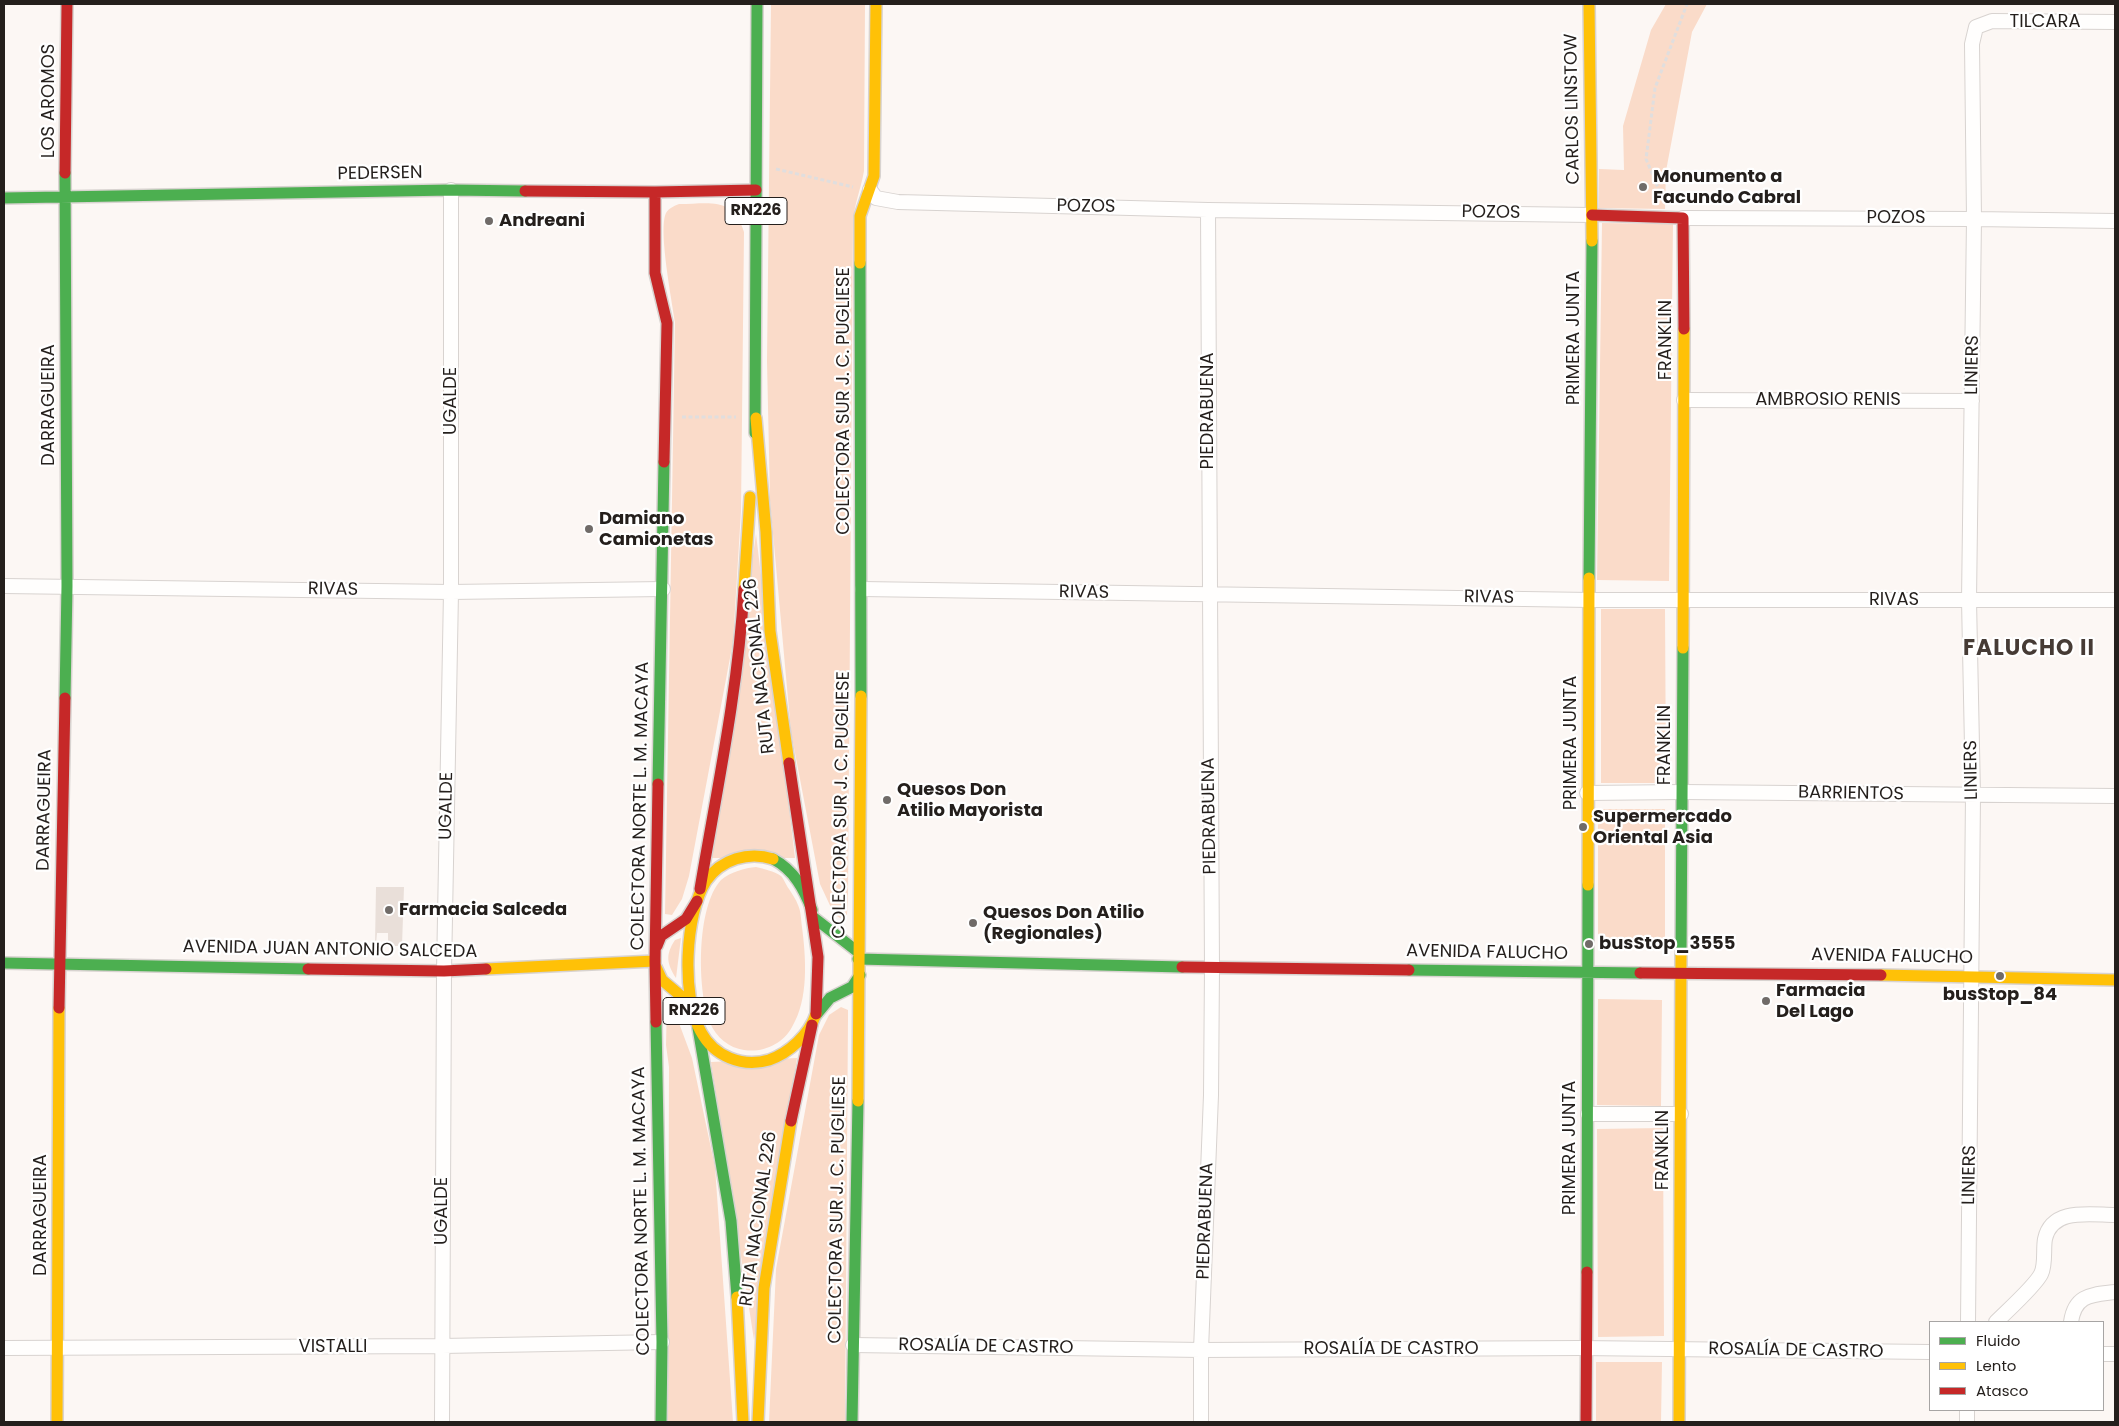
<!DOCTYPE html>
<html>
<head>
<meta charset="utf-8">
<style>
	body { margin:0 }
	#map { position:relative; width:2119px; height:1426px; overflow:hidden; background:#fcf7f4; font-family:Poppins,sans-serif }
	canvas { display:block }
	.frame { position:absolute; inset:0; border:5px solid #241f1c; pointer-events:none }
	.legend { position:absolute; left:1929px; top:1321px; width:175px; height:90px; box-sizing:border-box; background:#fff; border:1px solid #a7a5a4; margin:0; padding:6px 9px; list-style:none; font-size:15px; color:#241f1c }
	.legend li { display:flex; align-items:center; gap:10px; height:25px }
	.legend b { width:25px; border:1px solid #a7a5a4 }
</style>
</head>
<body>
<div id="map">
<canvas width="2119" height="1426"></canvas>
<div class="frame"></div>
<ul class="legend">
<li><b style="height:6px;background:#4caf50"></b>Fluido</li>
<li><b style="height:6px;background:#ffc107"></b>Lento</li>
<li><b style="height:6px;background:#c62828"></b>Atasco</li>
</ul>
</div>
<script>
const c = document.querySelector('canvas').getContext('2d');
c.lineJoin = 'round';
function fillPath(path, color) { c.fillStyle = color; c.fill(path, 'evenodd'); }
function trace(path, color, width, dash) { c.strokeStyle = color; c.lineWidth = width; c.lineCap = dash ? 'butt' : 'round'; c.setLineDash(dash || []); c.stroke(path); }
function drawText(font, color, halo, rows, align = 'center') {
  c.font = font + ' Poppins,sans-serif'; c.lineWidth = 4.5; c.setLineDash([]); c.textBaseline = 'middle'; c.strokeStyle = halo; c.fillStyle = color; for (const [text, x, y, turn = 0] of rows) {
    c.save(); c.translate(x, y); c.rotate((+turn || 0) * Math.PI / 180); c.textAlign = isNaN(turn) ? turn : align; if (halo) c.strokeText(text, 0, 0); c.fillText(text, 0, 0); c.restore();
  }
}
const green = new Path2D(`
	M771 4H865L864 171C861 189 854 204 853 223L848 894 847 915 840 918 834 914 820 884 791 732 770 500 767 361Z
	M1666 4H1707L1692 32 1666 171 1665 209 1599 208V169L1624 170 1623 126 1651 30Z
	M679 204C710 204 733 196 744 232L741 511 733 642 689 876 682 899 672 915 665 914 675 322C672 301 658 229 666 213 669 208 674 206 679 204Z
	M1602 223 1673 224 1669 581 1597 580Z
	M756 534 795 858H711Z
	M1601 609H1665L1666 783H1601Z
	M1598 809H1665V945H1598Z
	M756 867C764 869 774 871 781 876 784 879 786 885 789 889 792 894 796 899 798 905 801 911 801 920 802 927 806 958 809 999 792 1027 783 1044 763 1053 744 1050 729 1048 716 1037 710 1023 697 991 696 907 721 880 730 872 745 868 756 867Z
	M681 938 676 978C667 964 665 955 675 940Z
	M1598 999 1662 1000 1661 1106 1597 1105Z
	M667 1003 673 1007 692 1058 715 1167 733 1422H668L669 1067 666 1045Z
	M841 1007 848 1010V1018L845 1422H769L776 1269 819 1035 829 1015Z
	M797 1058 754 1340 711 1062Z
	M1663 1128 1664 1336 1598 1337 1597 1129Z
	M1596 1362H1662L1661 1422H1596Z`);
const building = new Path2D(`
	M376 887H404L402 946H388V933H377L376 945 375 944Z`);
const path = new Path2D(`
	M776 169 853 187
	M1658 199 1659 190 1646 159 1655 88 1687 4
	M682 417H736`);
const street = new Path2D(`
	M870 190 876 198 898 202 1208 210 1592 215
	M1683 218 1974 219 2115 221
	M1684 400 1972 401
	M4 586 451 592 663 589
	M862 589 1590 600H2115
	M1587 793 1683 792 2115 796
	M1588 1114H1681
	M1968 1322 1973 795 1969 600 1974 219 1972 44 1976 27 1992 21 2115 22
	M1996 1322C2007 1311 2035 1286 2041 1274 2046 1264 2043 1249 2045 1239 2052 1207 2091 1215 2115 1215
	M2071 1322C2075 1294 2092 1295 2115 1292
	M853 1345 1201 1350 1580 1348 1930 1352
	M4 1348 442 1346 662 1342
	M2103 1354H2115
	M442 1422 444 971 451 592V190
	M1201 1422V1350L1211 1095 1212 968 1208 210
	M1967 1422V1410`);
const fast = new Path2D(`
	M4 198 451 190 525 191
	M860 263 861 696
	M755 433 757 4
	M1589 578 1592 241
	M65 698 67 586 65 173
	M658 784 664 462
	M773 859C794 870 804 889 812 910
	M813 917 858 952
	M1681 954 1683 648
	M858 959 1182 967
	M4 963 308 969
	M1409 970 1640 973
	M816 1015 830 998 852 987 860 975
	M656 1022 662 1342 661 1422
	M698 1028 731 1221 737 1297
	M1587 1272 1588 885
	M852 1422 858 1101`);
const slow = new Path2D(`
	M1589 4 1592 241
	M860 263V216L874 176 876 4
	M756 418 766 532 770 631 789 763
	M744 589 750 497
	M1683 648 1684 329
	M773 859C749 851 721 859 706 881 685 914 681 997 701 1032 714 1056 742 1068 769 1060 789 1053 809 1035 816 1014
	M1588 885 1589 578
	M656 967 662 980 681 996 695 1016
	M486 969 655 961
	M1881 975 2115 980
	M858 1101 861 696
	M737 1297 743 1422
	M57 1422 59 1008
	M758 1422 764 1288 791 1121
	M1679 1422 1681 954`);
const jam = new Path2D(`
	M65 173 67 4
	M525 191 655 192 756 190
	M655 192V273L667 323 664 462
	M1592 215 1683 218 1684 329
	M789 763 818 957 816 1014
	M700 889C717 789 738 691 744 589
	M657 946 661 936 686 919 697 901
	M1182 967 1409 970
	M308 969 444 971 486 969
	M1640 973 1881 975
	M59 1008 65 698
	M656 1022 655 961 658 784
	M791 1121 812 1025
	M1586 1422 1587 1272`);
const markers = [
	[1643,187,5,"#706b68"],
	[489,221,5,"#706b68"],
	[589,529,5,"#706b68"],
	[887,800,5,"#706b68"],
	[1583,827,5,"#706b68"],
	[389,910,5,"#706b68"],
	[973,923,5,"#706b68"],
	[1589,944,5,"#706b68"],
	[2000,976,5,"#706b68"],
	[1766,1001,5,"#706b68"]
];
const shields = [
	[756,211,62],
	[694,1011,62]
];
const shieldNames = [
	["RN226",756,211],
	["RN226",694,1011]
];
const streetNames = [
	["TILCARA",2045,22],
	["LOS AROMOS",49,101,-90],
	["CARLOS LINSTOW",1573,109,-91],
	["PEDERSEN",380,174,-1],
	["POZOS",1086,207,1],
	["POZOS",1491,213,1],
	["POZOS",1896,218],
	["PRIMERA JUNTA",1574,338,-90],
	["FRANKLIN",1666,340,-90],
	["LINIERS",1973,365,-89],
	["AMBROSIO RENIS",1828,400],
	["UGALDE",451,401,-90],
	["COLECTORA SUR J. C. PUGLIESE",844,401,-90],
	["DARRAGUEIRA",49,405,-90],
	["PIEDRABUENA",1208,411,-90],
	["RIVAS",333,590,1],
	["RIVAS",1084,593,1],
	["RIVAS",1489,598,1],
	["RIVAS",1894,600],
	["RUTA NACIONAL 226",760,666,-96],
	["PRIMERA JUNTA",1571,743,-90],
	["FRANKLIN",1665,745,-90],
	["LINIERS",1972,770,-91],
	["BARRIENTOS",1851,794,1],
	["COLECTORA SUR J. C. PUGLIESE",842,805,-89],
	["UGALDE",447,806,-89],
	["COLECTORA NORTE L. M. MACAYA",641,806,-89],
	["DARRAGUEIRA",45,810,-89],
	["PIEDRABUENA",1210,816,-91],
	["AVENIDA JUAN ANTONIO SALCEDA",330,950,1],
	["AVENIDA FALUCHO",1487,953,1],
	["AVENIDA FALUCHO",1892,957,1],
	["PRIMERA JUNTA",1570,1148,-90],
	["FRANKLIN",1663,1150,-90],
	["LINIERS",1970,1175,-89],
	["COLECTORA SUR J. C. PUGLIESE",838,1210,-89],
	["UGALDE",442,1211,-90],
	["COLECTORA NORTE L. M. MACAYA",642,1211,-91],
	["DARRAGUEIRA",41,1215,-90],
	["RUTA NACIONAL 226",759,1219,-82],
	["PIEDRABUENA",1206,1221,-88],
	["VISTALLI",333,1347],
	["ROSALÍA DE CASTRO",986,1347,1],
	["ROSALÍA DE CASTRO",1391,1349],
	["ROSALÍA DE CASTRO",1796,1351,1]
];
const poiNames = [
	["Monumento a",1653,177],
	["Facundo Cabral",1653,198],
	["Andreani",499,221],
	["Damiano",599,519],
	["Camionetas",599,540],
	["Quesos Don",897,790],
	["Atilio Mayorista",897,811],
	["Supermercado",1593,817],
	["Oriental Asia",1593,838],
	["Farmacia Salceda",399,910],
	["Quesos Don Atilio",983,913],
	["(Regionales)",983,934],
	["busStop_3555",1599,944],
	["Farmacia",1776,991],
	["Del Lago",1776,1012],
	["busStop_84",2000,995,"center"]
];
const districtNames = [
	["FALUCHO II",2029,649]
];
fillPath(green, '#fadbc9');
fillPath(building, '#e9dfd9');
trace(street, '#d8d3d0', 16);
trace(fast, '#d8d3d0', 14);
trace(slow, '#d8d3d0', 14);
trace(jam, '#d8d3d0', 14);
trace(path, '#e0dede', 3, [4, 2.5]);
trace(street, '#fffefd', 14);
trace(fast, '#4caf50', 11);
trace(slow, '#ffc107', 11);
trace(jam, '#c62828', 11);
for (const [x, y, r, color] of markers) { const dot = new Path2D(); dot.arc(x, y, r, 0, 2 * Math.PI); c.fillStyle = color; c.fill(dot); trace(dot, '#fff', 2); }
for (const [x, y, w] of shields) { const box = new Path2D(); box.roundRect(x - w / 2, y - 13.5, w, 27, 4); c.fillStyle = '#fff'; c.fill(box); trace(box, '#241f1c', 1); }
drawText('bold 16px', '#241f1c', null, shieldNames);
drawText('18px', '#241f1c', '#fff', streetNames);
drawText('bold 18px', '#241f1c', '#fff', poiNames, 'left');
c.letterSpacing = '1px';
drawText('bold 22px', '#463b35', '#fff', districtNames);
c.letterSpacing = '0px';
</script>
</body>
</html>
